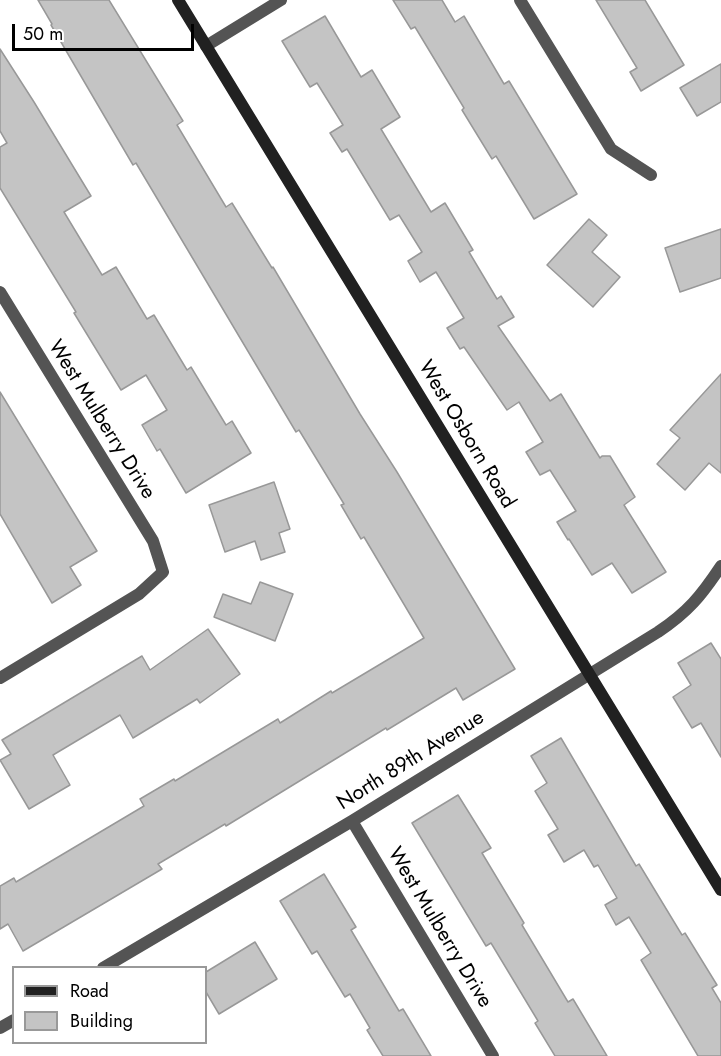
<!DOCTYPE html>
<html>
<head>
<meta charset="utf-8">
<style>
	body { margin:0 }
	#map { position:relative; width:721px; height:1056px; overflow:hidden; background:#fff; font-family:Jost,sans-serif }
	canvas { display:block }
	.legend { position:absolute; left:12px; top:966px; width:195px; height:78px; box-sizing:border-box; background:#fff; border:2px solid #999; margin:0; padding:8px 10px; list-style:none; font-size:18px; color:#000 }
	.legend li { display:flex; align-items:center; gap:12px; height:30px }
	.legend b { width:30px; border:2px solid #999 }
	.scale { position:absolute; left:12px; top:24px; width:182px; height:27px; box-sizing:border-box; border:3px solid #000; border-top:0; padding-left:8px; font-size:18px; line-height:21px; white-space:nowrap; color:#000; -webkit-text-stroke:4px #fff; paint-order:stroke }
</style>
</head>
<body>
<div id="map">
<canvas width="721" height="1056"></canvas>
<ul class="legend">
<li><b style="height:8px;background:#212121"></b>Road</li>
<li><b style="height:16px;background:#c4c4c4"></b>Building</li>
</ul>
<div class="scale">50 m</div>
</div>
<script>
const c = document.querySelector('canvas').getContext('2d');
c.lineJoin = 'round';
function fillPath(path, color) { c.fillStyle = color; c.fill(path, 'evenodd'); }
function trace(path, color, width, dash) { c.strokeStyle = color; c.lineWidth = width; c.lineCap = dash ? 'butt' : 'round'; c.setLineDash(dash || []); c.stroke(path); }
function drawText(font, color, halo, rows, align = 'center') {
  c.font = font + ' Jost,sans-serif'; c.lineWidth = 4.5; c.setLineDash([]); c.textBaseline = 'middle'; c.strokeStyle = halo; c.fillStyle = color; for (const [text, x, y, turn = 0] of rows) {
    c.save(); c.translate(x, y); c.rotate((+turn || 0) * Math.PI / 180); c.textAlign = isNaN(turn) ? turn : align; if (halo) c.strokeText(text, 0, 0); c.fillText(text, 0, 0); c.restore();
  }
}
const building = new Path2D(`
	M38 0H109L183 121 177 125 226 207 232 203 272 268 273 267 360 414 397 472 515 669 463 700 456 688 387 730 386 728 226 826 225 824 158 864 162 869 23 951 8 924 0 929V886L14 878 16 882 144 806 140 799 174 779 175 781 278 719 280 723 331 691 332 693 424 638 364 537 361 539 341 505 344 504 299 430 296 432 136 163 133 165 51 25 52 24Z
	M393 0H442L455 22 464 16 504 84 509 81 577 194 534 219 496 156 492 159 462 110 464 108 415 27 411 29Z
	M596 0H645L684 65 641 91 630 72 637 68Z
	M325 16 361 77 372 70 400 117 381 129 431 212 445 203 473 250 469 252 497 299 501 296 514 317 498 326 550 401 561 394 600 458 602 456H610L635 497 624 505 666 572 632 593 612 563 592 575 569 539 568 540 557 522 576 511 550 470 540 475 526 452 543 442 519 402 507 410 464 347 460 349 447 328 464 318 436 272 420 282 408 261 422 252 399 215 390 220 347 149 342 152 330 133 343 125 317 83 310 87 282 41Z
	M0 49 34 102 91 196 64 212 102 275 116 267 147 319 154 315 187 370 191 367 226 425 232 421 251 453 186 493 160 449 157 451 142 425 167 410 146 375 121 390 74 313 76 312 0 188V147L7 143 0 131Z
	M721 64V102L697 116 680 88Z
	M589 219 607 235 592 252 620 277 593 307 547 265Z
	M721 229V278L680 292 665 248Z
	M721 374V473L709 463 685 490 657 464 680 438 670 430Z
	M0 392 97 551 70 567 81 585 52 603 0 514Z
	M274 482 290 529 279 533 285 552 261 560 255 541 225 552 209 505Z
	M260 582 293 594 275 641 214 617 223 594 251 604Z
	M208 629 240 674 200 703 197 699 133 738 120 715 53 755 70 785 29 809 0 760 11 754 2 740 142 656 150 670Z
	M711 643 721 659V757L701 723 692 728 673 697 691 685 678 663Z
	M561 738 636 866 639 864 682 935 685 933 717 985 712 988 721 1003V1056H698L641 960 651 953 629 917 616 925 605 905 617 898 598 865 594 867 584 850 564 862 548 835 558 829 535 791 547 783 531 756Z
	M458 795 491 848 482 853 524 923 522 925 568 1002 573 999 607 1056H555L535 1023 538 1021 491 943 486 946 412 823Z
	M324 874 356 927 351 930 399 1011 403 1009 431 1056H383L367 1030 370 1028 350 994 345 997 317 951 312 954 280 901Z
	M255 942 277 979 219 1014 206 992V972Z`);
const street = new Path2D(`
	M520 0 611 149 651 175
	M206 46 281 0
	M0 292 153 541 163 572 139 594 0 678
	M352 821 493 1056
	M103 968 352 821 658 632C688 612 701 596 721 566
	M0 1028 14 1020`);
const secondary = new Path2D(`
	M178 0 721 890`);
const streetNames = [
	["West Mulberry Drive",101,420,58],
	["West Osborn Road",466,435,59],
	["North 89th Avenue",411,761,-32],
	["West Mulberry Drive",439,928,59]
];
fillPath(building, '#c4c4c4');
trace(building, '#989898', 1.5);
trace(street, '#545454', 12);
trace(secondary, '#212121', 12);
drawText('21px', '#000', '#fff', streetNames);
</script>
</body>
</html>
